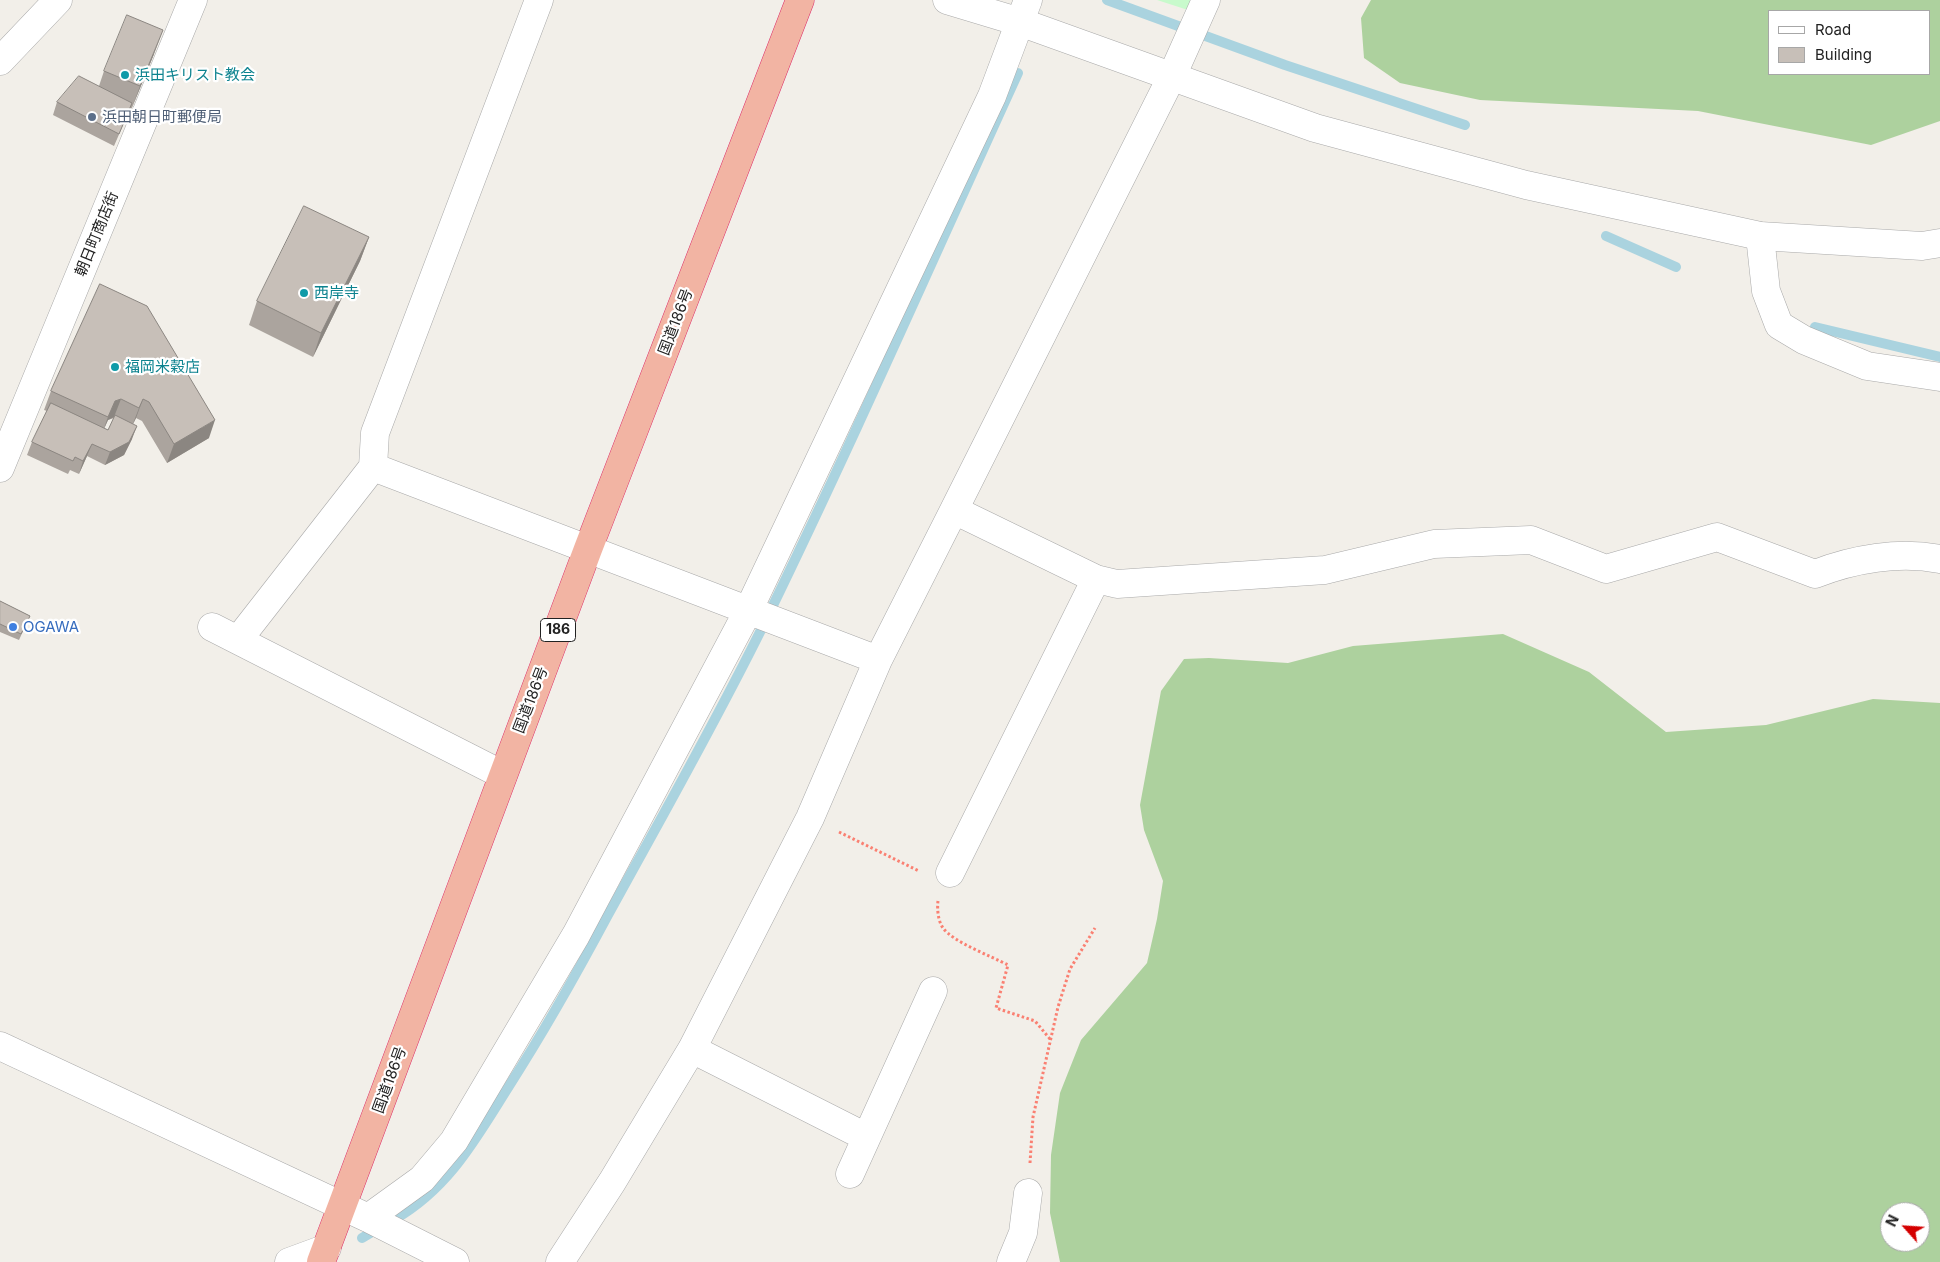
<!DOCTYPE html>
<html>
<head>
<meta charset="utf-8">
<style>
	body { margin:0 }
	#map { position:relative; width:1940px; height:1262px; overflow:hidden; background:#f2efe9; font-family:Inter,sans-serif }
	canvas { display:block }
	.legend { position:absolute; left:1768px; top:10px; width:162px; height:65px; box-sizing:border-box; background:#fff; border:1px solid #a7a7a7; margin:0; padding:6px 9px; list-style:none; font-size:15px; color:#222 }
	.legend li { display:flex; align-items:center; gap:10px; height:25px }
	.legend b { width:25px; border:1px solid #a7a7a7 }
	.north { position:absolute; left:1880px; top:1202px; width:50px; height:50px; box-sizing:border-box; background:#fff; border:1px solid #a7a7a7; border-radius:50%; rotate:296deg; font-size:14px; font-weight:700; line-height:20px; text-align:center; color:#222 }
	.north::after { content:''; display:block; margin:auto; width:18px; height:22px; background:#d40000; clip-path:polygon(50% 0,100% 100%,50% 72%,0 100%) }
</style>
</head>
<body>
<div id="map">
<canvas width="1940" height="1262"></canvas>
<ul class="legend">
<li><b style="height:6px;background:#fff"></b>Road</li>
<li><b style="height:14px;background:#c7bfb8"></b>Building</li>
</ul>
<div class="north">N</div>
</div>
<script>
const c = document.querySelector('canvas').getContext('2d');
c.lineJoin = 'round';
function fillPath(path, color) { c.fillStyle = color; c.fill(path, 'evenodd'); }
function trace(path, color, width, dash) { c.strokeStyle = color; c.lineWidth = width; c.lineCap = dash ? 'butt' : 'round'; c.setLineDash(dash || []); c.stroke(path); }
function drawText(font, color, halo, rows, align = 'center') {
  c.font = font + ' Inter,"Noto Sans JP",sans-serif'; c.lineWidth = 4.5; c.setLineDash([]); c.textBaseline = 'middle'; c.strokeStyle = halo; c.fillStyle = color; for (const [text, x, y, turn = 0] of rows) {
    c.save(); c.translate(x, y); c.rotate((+turn || 0) * Math.PI / 180); c.textAlign = isNaN(turn) ? turn : align; if (halo) c.strokeText(text, 0, 0); c.fillText(text, 0, 0); c.restore();
  }
}
const forest = new Path2D(`
	M1371 0H1940V121L1871 145 1698 111 1480 100 1400 83 1364 58 1361 18ZM1769 11H1929V74H1769Z
	M1503 634 1589 672 1666 732 1766 725 1873 699 1940 703V1262H1060L1050 1213 1051 1155 1060 1093 1081 1040 1147 963 1157 919 1163 881 1144 830 1140 805 1161 691 1184 659 1209 658 1288 663 1353 646ZM1890 1212H1920V1242H1890Z`);
const park = new Path2D(`
	M1157 0H1192L1188 10Z`);
const stream = new Path2D(`
	M1107 0 1285 65 1465 125
	M1606 236 1676 267
	M1815 327 1940 357
	M395 1219C450 1187 476 1138 509 1086 545 1030 577 973 608 915 660 820 713 727 761 630 851 446 933 259 1018 73
	M362 1238 372 1232`);
const path = new Path2D(`
	M839 832 919 871
	M938 901C937 909 938 921 943 928 953 942 991 956 1008 965L996 1008 1035 1021 1050 1039
	M1030 1163 1033 1117 1058 1007 1070 969 1095 928`);
const minor = new Path2D(`
	M539 0 375 433 373 467 878 660
	M0 61 58 0
	M1760 236 1766 291 1779 325 1804 340 1867 366 1940 377
	M0 468 193 0
	M954 510 1172 76 1206 0
	M212 627 503 775
	M238 640 373 467
	M950 873 1096 579
	M0 1046 368 1218 455 1262
	M692 1049 866 1137
	M850 1174 933 991
	M368 1218 422 1179 454 1141 576 935 749 609 992 96 1028 0
	M289 1262 327 1248
	M560 1262 612 1182 692 1049 810 818 878 660 954 510 1096 579 1117 584 1325 570 1434 544 1531 540 1606 569 1717 537 1815 574C1853 559 1899 551 1940 559
	M1011 1262 1023 1233 1028 1193`);
const tertiary = new Path2D(`
	M947 0 1020 22 1315 128 1526 185 1760 236 1922 246 1940 243`);
const trunk = new Path2D(`
	M321 1262 588 549 800 0`);
const wall = new Path2D(`
	M154 54 131 110 130 109 114 146 53 115 57 102 99 86 104 71Z
	M369 237 360 261 313 357 249 325 257 301Z
	M100 284 209 438 167 463 142 421 136 418 133 424 132 439 124 455 105 465 87 456 79 474 70 470 68 474 27 455 32 442 47 411 44 410 51 391ZM114 418 108 430 104 428 108 420Z
	M0 601 30 616 19 640 0 632Z`);
const shadedWall = new Path2D(`
	M163 30 154 54 131 110 140 86Z
	M369 237 360 261 313 357 321 333Z
	M121 399 114 417 108 420 101 436 108 417 115 401Z
	M143 399 136 418 132 426 139 408Z
	M215 420 209 438 167 463 174 444Z
	M137 426 132 439 124 455 105 465 110 452Z
	M92 444 87 456 79 474 83 461Z`);
const building = new Path2D(`
	M127 15 163 30 140 86 104 71Z
	M79 76 132 103 119 134 57 102Z
	M304 206 369 237 321 333 257 301Z
	M100 284 147 306 215 420 174 444 149 402 143 399 139 408 121 399 115 401 108 417 51 391Z
	M51 403 108 430 115 415 137 426 129 442 110 452 92 444 83 461 75 457 73 461 32 442Z
	M0 601 30 616 21 634 0 624Z`);
const markers = [
	[125,75,5,"#0f9aa8"],
	[92,117,5,"#5c6f8a"],
	[304,293,5,"#0f9aa8"],
	[115,367,5,"#0f9aa8"],
	[13,627,5,"#3f7fe0"]
];
const shields = [
	[558,630,35]
];
const shieldNames = [
	["186",558,630]
];
const cultureNames = [
	["浜田キリスト教会",135,75],
	["西岸寺",314,293],
	["福岡米穀店",125,367]
];
const serviceNames = [
	["浜田朝日町郵便局",102,117]
];
const streetNames = [
	["朝日町商店街",97,234,-68],
	["国道186号",676,322,-69],
	["国道186号",531,700,-69],
	["国道186号",390,1080,-70]
];
const shopNames = [
	["OGAWA",23,627]
];
fillPath(forest, '#add19e');
fillPath(park, '#c8facc');
trace(stream, '#aad3df', 10);
trace(minor, '#a9a9a9', 29);
trace(tertiary, '#a9a9a9', 29);
trace(trunk, '#dc2a67', 29);
trace(path, '#fa8072', 3, [2.5, 2.5]);
trace(minor, '#fff', 28);
trace(tertiary, '#fff', 28);
trace(trunk, '#f2b4a3', 28);
fillPath(wall, '#aba49e');
fillPath(shadedWall, '#8b8681');
fillPath(building, '#c7bfb8');
trace(building, '#8b8681', 1);
for (const [x, y, r, color] of markers) { const dot = new Path2D(); dot.arc(x, y, r, 0, 2 * Math.PI); c.fillStyle = color; c.fill(dot); trace(dot, '#fff', 2); }
for (const [x, y, w] of shields) { const box = new Path2D(); box.roundRect(x - w / 2, y - 11.5, w, 23, 4); c.fillStyle = '#fff'; c.fill(box); trace(box, '#222', 1); }
drawText('bold 14px', '#222', null, shieldNames);
drawText('15px', '#0d838f', '#fff', cultureNames, 'left');
drawText('15px', '#4e5e75', '#fff', serviceNames, 'left');
drawText('15px', '#222', '#fff', streetNames);
drawText('15px', '#366cbe', '#fff', shopNames, 'left');
</script>
</body>
</html>
